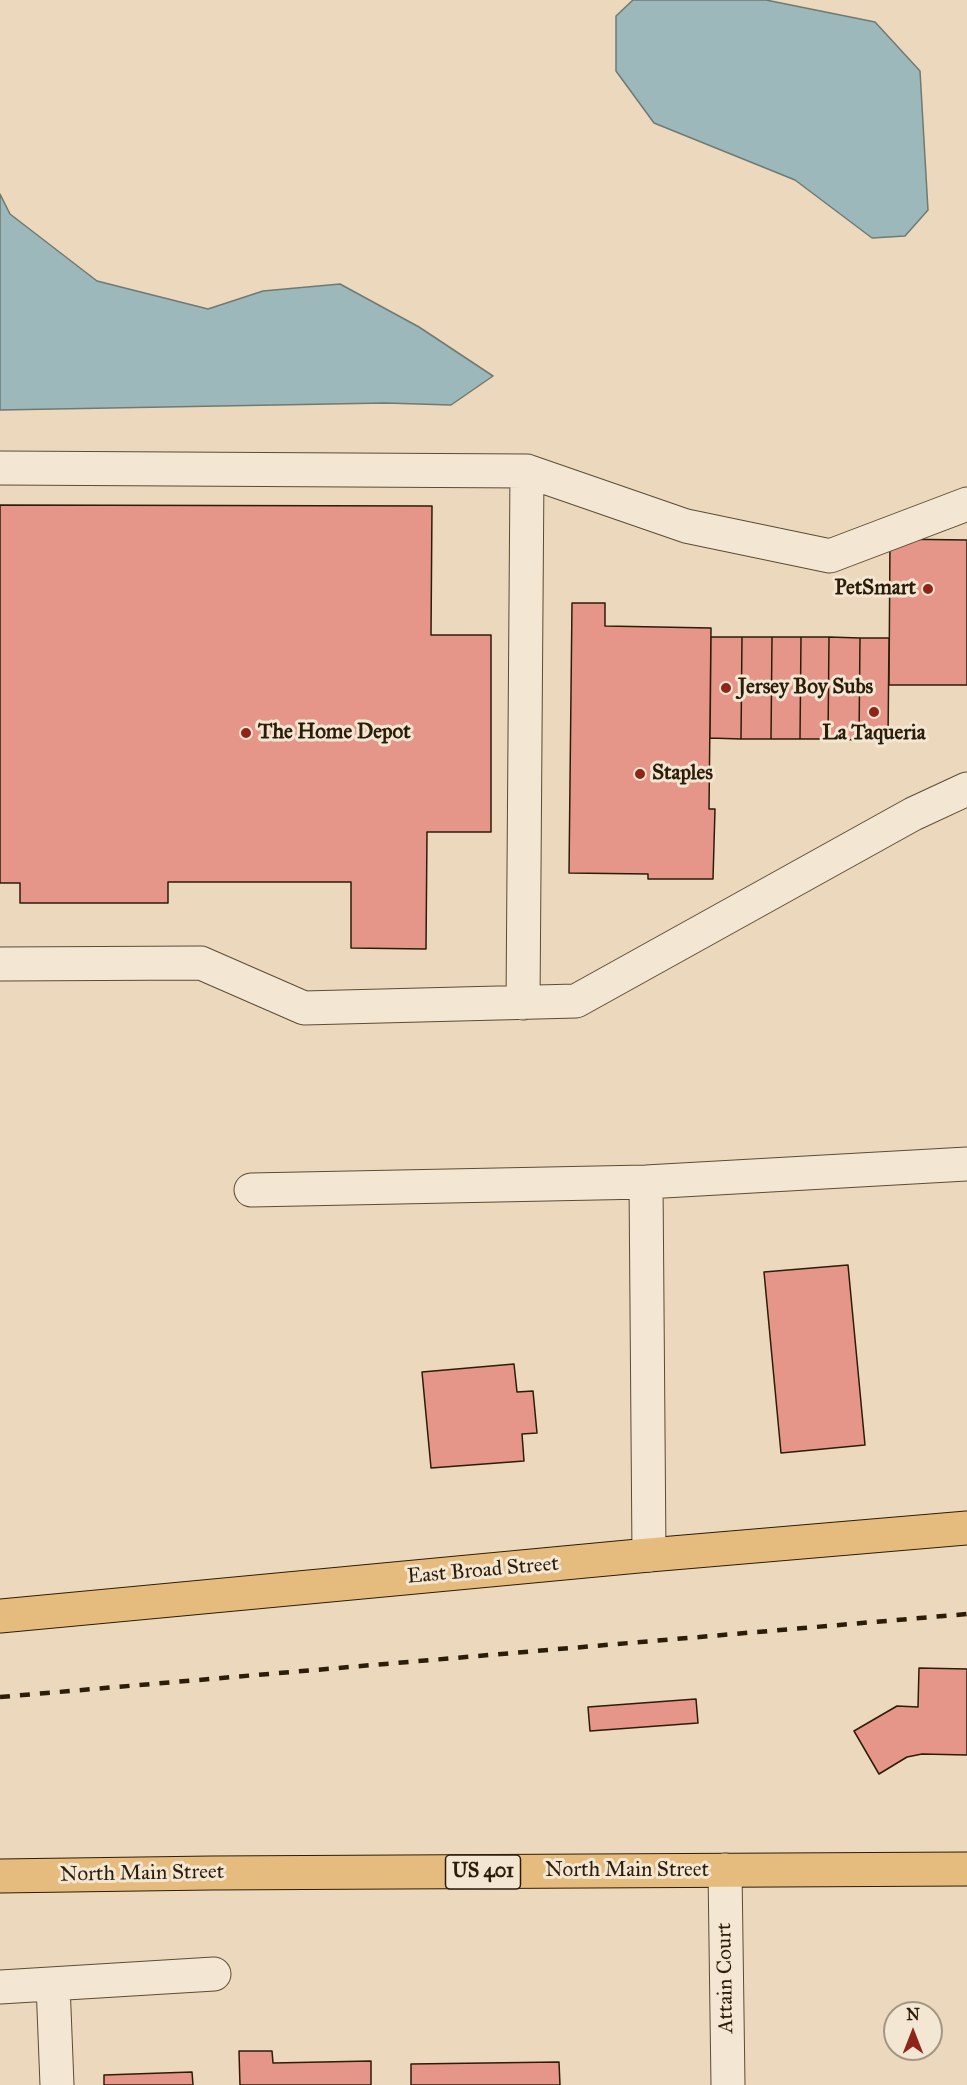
<!DOCTYPE html>
<html>
<head>
<meta charset="utf-8">
<style>
	body { margin:0 }
	#map { position:relative; width:967px; height:2085px; overflow:hidden; background:#ecd8bc; font-family:"IM FELL Great Primer",serif }
	canvas { display:block }
	.north { position:absolute; left:883px; top:2001px; width:60px; height:60px; box-sizing:border-box; background:#f3e6d3; border:2px solid #a39682; border-radius:50%; rotate:0deg; font-size:16px; font-weight:700; line-height:24px; text-align:center; color:#2c1d08 }
	.north::after { content:''; display:block; margin:auto; width:21px; height:27px; background:#8f2418; clip-path:polygon(50% 0,100% 100%,50% 72%,0 100%) }
</style>
</head>
<body>
<div id="map">
<canvas width="967" height="2085"></canvas>
<div class="north">N</div>
</div>
<script>
const c = document.querySelector('canvas').getContext('2d');
c.lineJoin = 'round';
function fillPath(path, color) { c.fillStyle = color; c.fill(path, 'evenodd'); }
function trace(path, color, width, dash) { c.strokeStyle = color; c.lineWidth = width; c.lineCap = dash ? 'butt' : 'round'; c.setLineDash(dash || []); c.stroke(path); }
function drawText(font, color, halo, rows, align = 'center') {
  c.font = font + ' "IM FELL Great Primer",serif'; c.lineWidth = 6; c.setLineDash([]); c.textBaseline = 'middle'; c.strokeStyle = halo; c.fillStyle = color; for (const [text, x, y, turn = 0] of rows) {
    c.save(); c.translate(x, y); c.rotate((+turn || 0) * Math.PI / 180); c.textAlign = isNaN(turn) ? turn : align; if (halo) c.strokeText(text, 0, 0); c.fillText(text, 0, 0); c.restore();
  }
}
const water = new Path2D(`
	M633 0H766L875 22 920 71 928 210 905 236 872 238 795 180 654 123 616 71V16Z
	M0 194 10 214 97 281 208 309 263 291 340 284 419 327 493 376 451 405 385 403 0 410Z`);
const building = new Path2D(`
	M0 505 432 506 431 635H491V832H427L426 949 351 948V882H168V903H20V883H0Z
	M890 539 967 540V685H889Z
	M572 603H605V626L711 628 709 809H715L713 879H648V874L569 873Z
	M711 637H742L741 739 710 738Z
	M742 637H772L771 739H741Z
	M772 637H801L800 739H771Z
	M801 637H829L828 739H800Z
	M829 637 860 638 859 740 828 739Z
	M860 638H889L888 740H859Z
	M848 1265 865 1445 781 1453 764 1272Z
	M514 1364 517 1392 533 1391 537 1433 522 1434 524 1461 431 1468 422 1372Z
	M919 1668 967 1669V1755L922 1754 907 1757 879 1774 854 1731 897 1706 918 1707Z
	M696 1699 698 1723 590 1731 588 1707Z
	M239 2051H272L273 2063 371 2061V2085H240Z
	M559 2062 560 2085H411V2064Z
	M192 2072 193 2085H104V2075Z`);
const minor = new Path2D(`
	M0 468 527 471 686 526 830 556 967 504
	M0 964 201 963 304 1008 576 1001 913 814 967 789
	M523 1003 527 471
	M646 1182 649 1555
	M251 1190 646 1182 967 1164
	M725 1870 728 2085
	M53 1984 57 2085
	M0 1987 214 1974`);
const major = new Path2D(`
	M0 1616 649 1555 967 1528
	M0 1876 211 1873 967 1869`);
const rail = new Path2D(`
	M0 1697 967 1614`);
const markers = [
	[928,589,6,"#8f2418"],
	[726,688,6,"#8f2418"],
	[874,712,6,"#8f2418"],
	[246,733,6,"#8f2418"],
	[640,774,6,"#8f2418"]
];
const shields = [
	[483,1872,75]
];
const shieldNames = [
	["US 401",483,1872]
];
const poiNames = [
	["PetSmart",916,589,"right"],
	["Jersey Boy Subs",738,688],
	["The Home Depot",258,733],
	["La Taqueria",874,734,"center"],
	["Staples",652,774]
];
const streetNames = [
	["East Broad Street",483,1571,-5],
	["North Main Street",627,1871],
	["North Main Street",142,1874,-1],
	["Attain Court",726,1978,-91]
];
fillPath(water, '#9cb8ba');
trace(water, '#6f7a73', 1.5);
fillPath(building, '#e69689');
trace(building, '#2c1d08', 1.5);
trace(minor, '#5c4c35', 35);
trace(major, '#2c1d08', 35);
trace(minor, '#f3e6d3', 33);
trace(major, '#e6bc7e', 33);
trace(rail, '#2c1d08', 4.5, [10, 10]);
for (const [x, y, r, color] of markers) { const dot = new Path2D(); dot.arc(x, y, r, 0, 2 * Math.PI); c.fillStyle = color; c.fill(dot); trace(dot, '#f3e6d3', 2); }
for (const [x, y, w] of shields) { const box = new Path2D(); box.roundRect(x - w / 2, y - 17, w, 34, 4.5); c.fillStyle = '#f3e6d3'; c.fill(box); trace(box, '#2c1d08', 1.5); }
drawText('bold 20px', '#2c1d08', null, shieldNames);
drawText('bold 21px', '#2c1d08', '#f3e6d3', poiNames, 'left');
drawText('21px', '#2c1d08', '#f3e6d3', streetNames);
</script>
</body>
</html>
